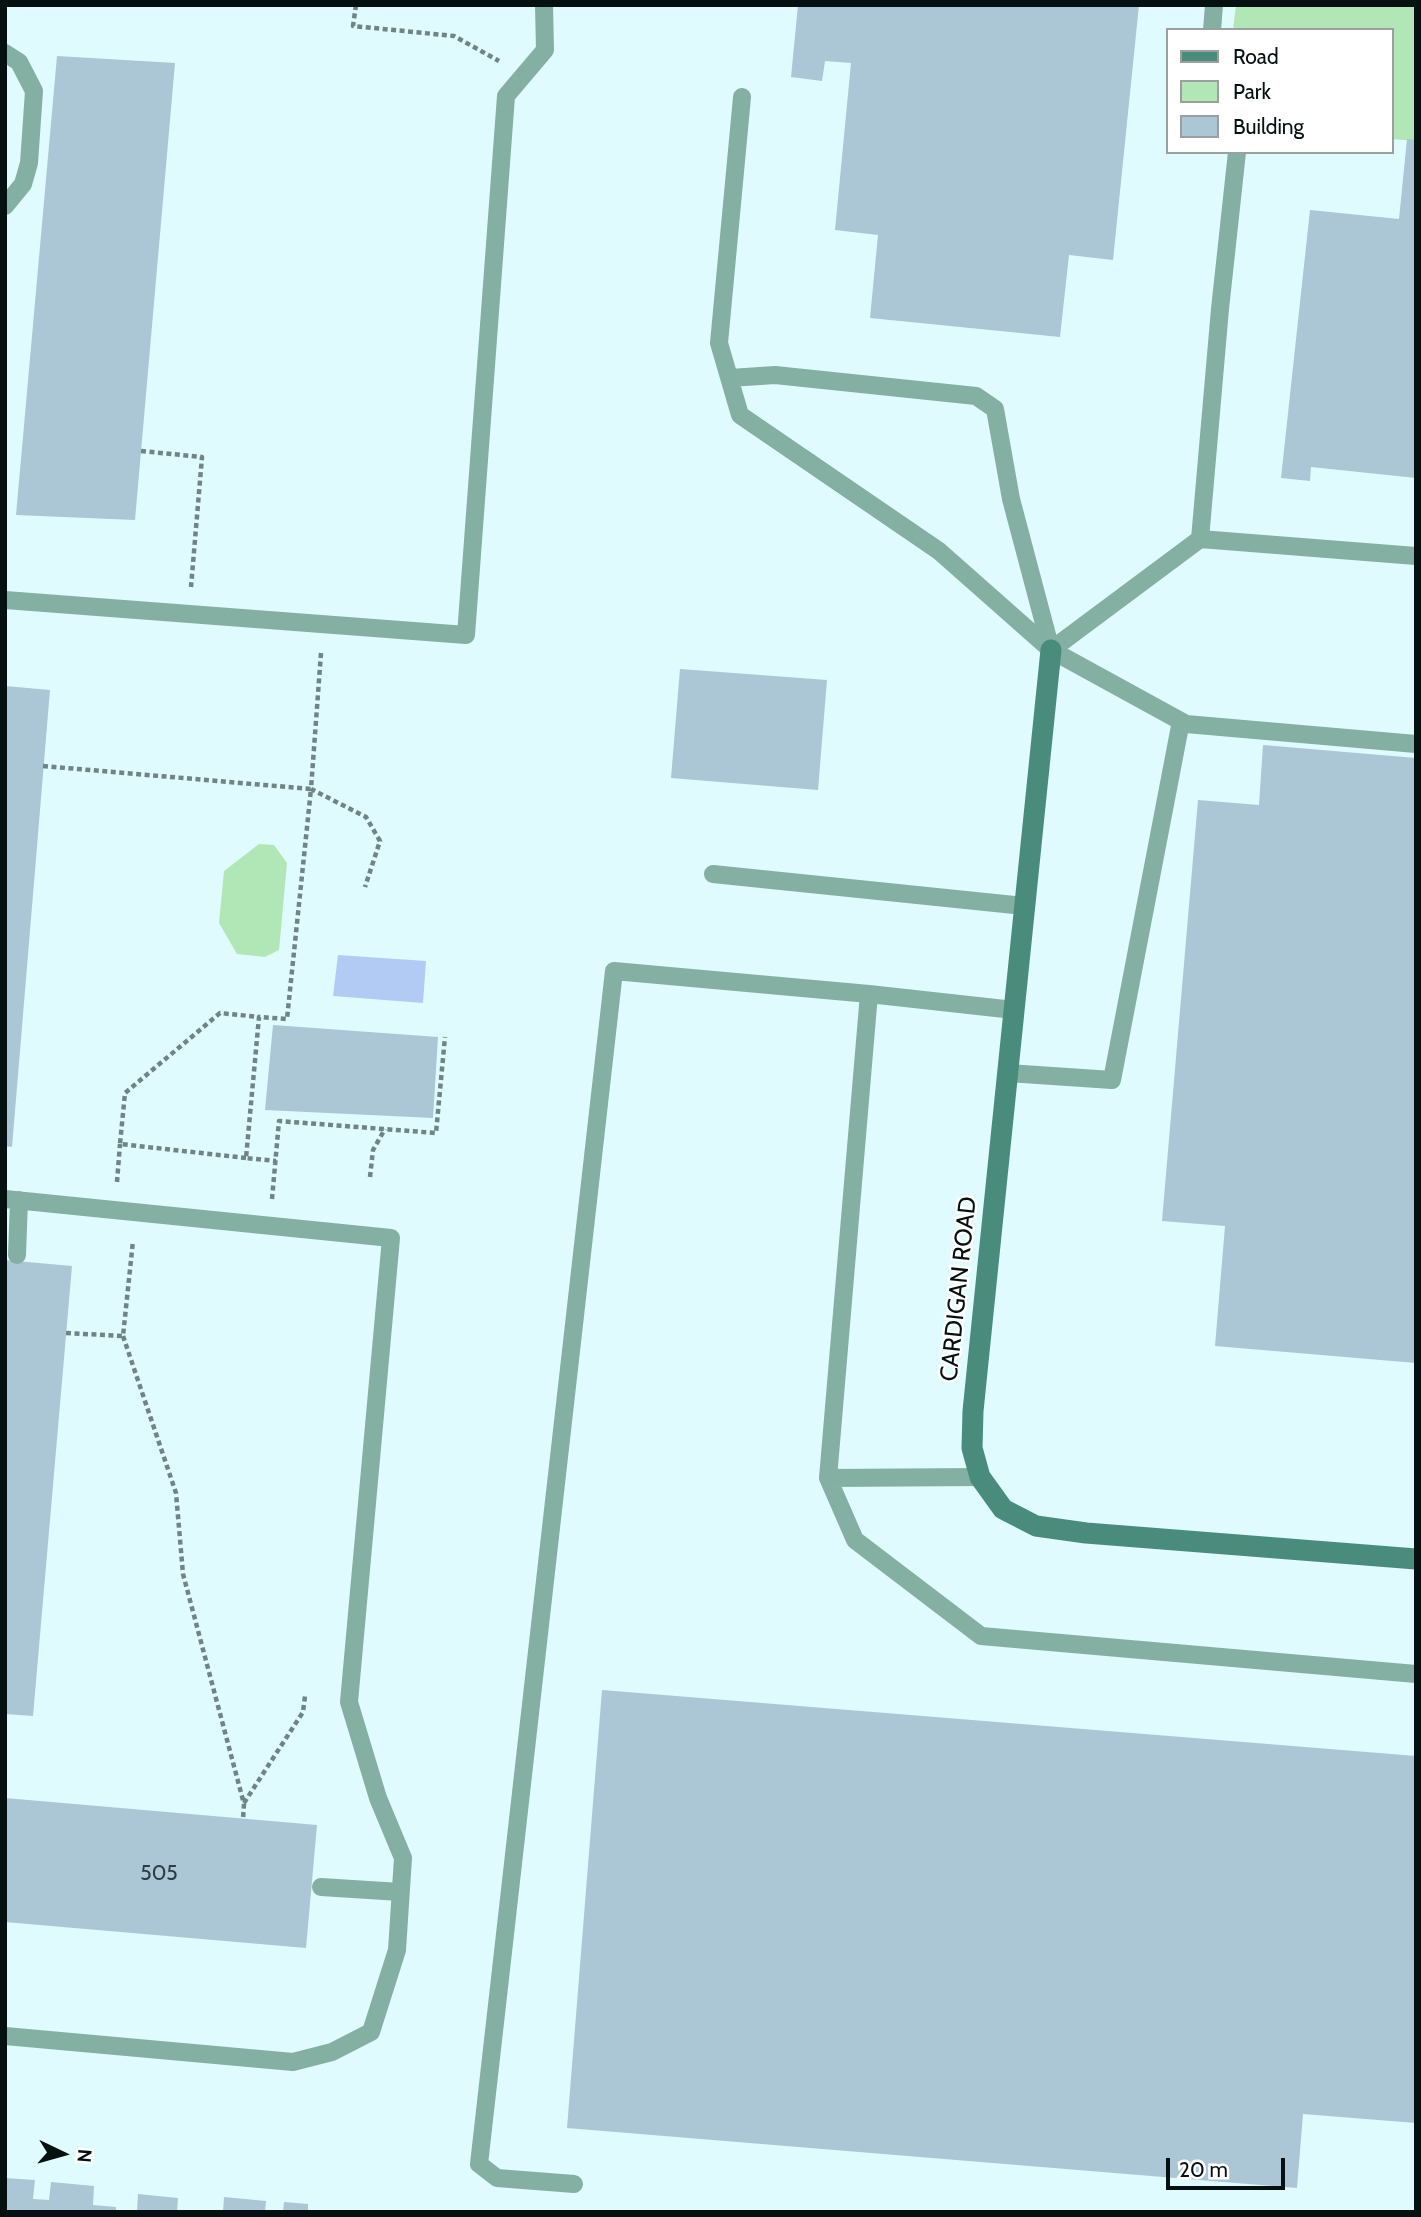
<!DOCTYPE html>
<html>
<head>
<meta charset="utf-8">
<style>
	body { margin:0 }
	#map { position:relative; width:1421px; height:2217px; overflow:hidden; background:#dffbfd; font-family:Cabin,sans-serif }
	canvas { display:block }
	.frame { position:absolute; inset:0; border:7px solid #051011; pointer-events:none }
	.legend { position:absolute; left:1166px; top:28px; width:228px; height:126px; box-sizing:border-box; background:#fff; border:2px solid #9b9fa0; margin:0; padding:9px 12px; list-style:none; font-size:21px; color:#051011 }
	.legend li { display:flex; align-items:center; gap:14px; height:35px }
	.legend b { width:35px; border:2px solid #9b9fa0 }
	.north { position:absolute; left:28px; top:2119px; width:70px; height:70px; -webkit-text-stroke:5px #fff; paint-order:stroke; rotate:95deg; font-size:19px; font-weight:700; line-height:28px; text-align:center; color:#051011 }
	.north::after { content:''; display:block; margin:auto; width:24px; height:32px; background:#051011; clip-path:polygon(50% 0,100% 100%,50% 72%,0 100%) }
	.scale { position:absolute; left:1166px; top:2158px; width:119px; height:32px; box-sizing:border-box; border:4px solid #051011; border-top:0; padding-left:9px; font-size:21px; line-height:24px; white-space:nowrap; color:#051011; -webkit-text-stroke:5px #fff; paint-order:stroke }
</style>
</head>
<body>
<div id="map">
<canvas width="1421" height="2217"></canvas>
<div class="frame"></div>
<ul class="legend">
<li><b style="height:9px;background:#498c7b"></b>Road</li>
<li><b style="height:19px;background:#b1e7b7"></b>Park</li>
<li><b style="height:19px;background:#abc6d5"></b>Building</li>
</ul>
<div class="north">N</div>
<div class="scale">20 m</div>
</div>
<script>
const c = document.querySelector('canvas').getContext('2d');
c.lineJoin = 'round';
function fillPath(path, color) { c.fillStyle = color; c.fill(path, 'evenodd'); }
function trace(path, color, width, dash) { c.strokeStyle = color; c.lineWidth = width; c.lineCap = dash ? 'butt' : 'round'; c.setLineDash(dash || []); c.stroke(path); }
function drawText(font, color, halo, rows, align = 'center') {
  c.font = font + ' Cabin,sans-serif'; c.lineWidth = 5; c.setLineDash([]); c.textBaseline = 'middle'; c.strokeStyle = halo; c.fillStyle = color; for (const [text, x, y, turn = 0] of rows) {
    c.save(); c.translate(x, y); c.rotate((+turn || 0) * Math.PI / 180); c.textAlign = isNaN(turn) ? turn : align; if (halo) c.strokeText(text, 0, 0); c.fillText(text, 0, 0); c.restore();
  }
}
const green = new Path2D(`
	M1236 5H1416V141L1391 139V30H1233Z
	M259 844 274 845 287 863 279 950 265 957 237 954 219 923 224 871Z`);
const water = new Path2D(`
	M338 955 426 961 423 1003 333 996Z`);
const building = new Path2D(`
	M798 5H1139L1113 260 1069 255 1060 337 870 318 878 235 835 230 851 63 825 61 822 81 791 77Z
	M57 56 175 63 135 520 16 515Z
	M1407 139 1416 140V478L1311 467 1310 481 1281 478 1310 210 1399 219Z
	M680 669 827 680 818 790 671 778Z
	M5 686 50 690 12 1147 5 1146Z
	M1263 745 1416 758V1363L1215 1346 1225 1226 1162 1221 1198 800 1259 805Z
	M273 1025 438 1037 433 1118 265 1110Z
	M5 1260 72 1266 33 1716 5 1714Z
	M602 1690 1416 1756V2123L1303 2114 1297 2188 567 2128Z
	M5 1798 317 1825 306 1948 5 1922Z
	M5 2178 35 2180 33 2199 49 2200 51 2182 94 2186 93 2205 116 2207V2212H5Z
	M138 2194 178 2198 177 2212H137Z
	M224 2197 266 2201 265 2212H223Z
	M284 2202 308 2204V2212H283Z`);
const path = new Path2D(`
	M356 5 353 26 454 36 499 61
	M141 451 202 457 191 587
	M321 653 311 789 366 817 380 841 365 887
	M43 766 311 789 287 1019 259 1017 246 1158 276 1161
	M246 1158 120 1144 125 1093 220 1013 259 1017
	M370 1177 373 1150 385 1129
	M117 1182 120 1144
	M272 1199 279 1121 436 1133 445 1037
	M66 1333 123 1336 133 1241
	M123 1336 176 1493 183 1574 244 1804 243 1819
	M244 1803 303 1712 305 1696`);
const lane = new Path2D(`
	M1212 30 1214 5
	M5 53 19 62 34 91 29 163 23 184 5 206
	M742 97 719 343 740 415 939 551 1051 650 1186 724 1416 744
	M730 378 775 375 976 396 995 409 1011 499 1051 650
	M1200 539 1220 309 1237 152
	M5 600 466 635 506 96 545 50 544 5
	M1051 650 1200 539 1416 556
	M713 874 1024 906
	M1008 1073 1112 1080 1181 721
	M5 1199 391 1238 349 1702 378 1798 403 1858 397 1950 371 2032 332 2052 293 2062 5 2036
	M17 1255 19 1200
	M980 1477 828 1478 869 994 1014 1010
	M828 1478 855 1540 981 1636 1416 1674
	M321 1887 400 1892
	M574 2184 497 2178 479 2164 614 971 869 994`);
const secondary = new Path2D(`
	M1051 650 973 1411 972 1448 980 1477 1003 1509 1036 1526 1086 1533 1416 1559`);
const numberNames = [
	["505",159,1874]
];
const streetNames = [
	["CARDIGAN ROAD",959,1289,-84]
];
fillPath(green, '#b1e7b7');
fillPath(water, '#b1cbf5');
fillPath(building, '#abc6d5');
trace(path, '#708485', 4.5, [5, 3.5]);
trace(lane, '#84afa3', 18);
trace(secondary, '#498c7b', 21);
drawText('21px', '#2e3e42', null, numberNames);
drawText('24px', '#051011', '#fff', streetNames);
</script>
</body>
</html>
